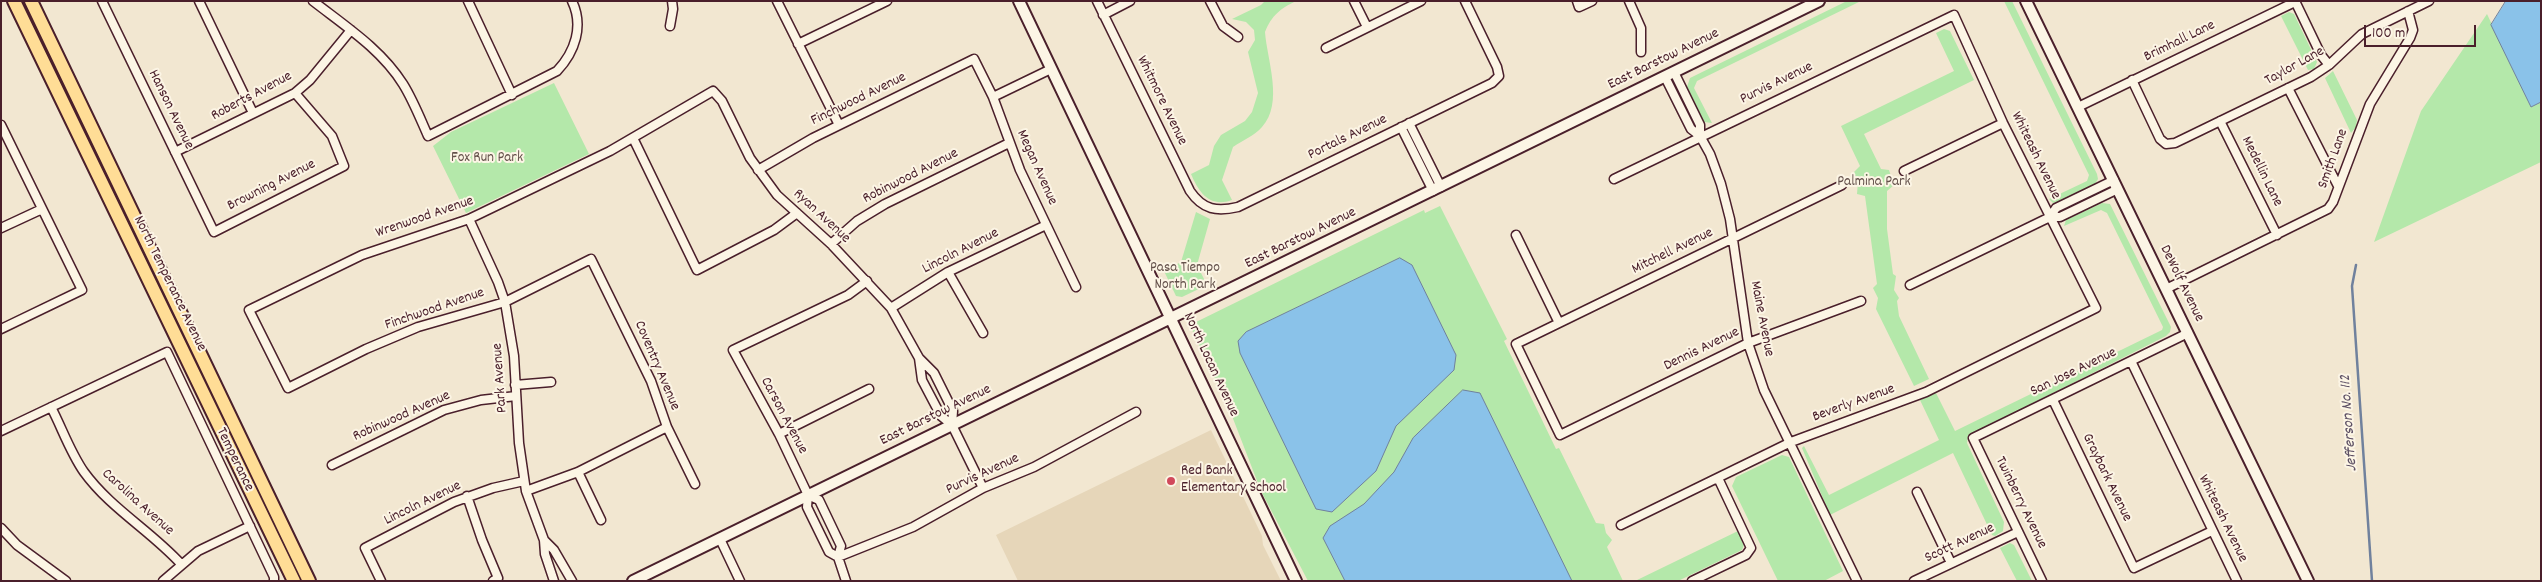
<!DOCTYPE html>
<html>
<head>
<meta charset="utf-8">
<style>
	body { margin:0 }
	#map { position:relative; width:2542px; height:582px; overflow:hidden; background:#f2e7d1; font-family:Dekko,sans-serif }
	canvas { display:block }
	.frame { position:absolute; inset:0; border:2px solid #4a1f2b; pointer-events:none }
	.scale { position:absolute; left:2364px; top:25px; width:112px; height:22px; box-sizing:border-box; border:2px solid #4a1f2b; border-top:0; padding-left:6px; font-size:15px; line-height:18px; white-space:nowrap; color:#4a1f2b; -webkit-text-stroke:4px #fcf5e5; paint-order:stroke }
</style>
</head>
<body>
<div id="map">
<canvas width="2542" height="582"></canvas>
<div class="frame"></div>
<div class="scale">100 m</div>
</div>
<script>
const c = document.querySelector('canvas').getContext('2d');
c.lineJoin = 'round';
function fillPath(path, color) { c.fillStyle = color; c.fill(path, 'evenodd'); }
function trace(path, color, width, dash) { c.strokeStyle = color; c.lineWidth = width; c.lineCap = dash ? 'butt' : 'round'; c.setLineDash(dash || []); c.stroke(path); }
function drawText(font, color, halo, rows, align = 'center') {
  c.font = font + ' Dekko,sans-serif'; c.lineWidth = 4; c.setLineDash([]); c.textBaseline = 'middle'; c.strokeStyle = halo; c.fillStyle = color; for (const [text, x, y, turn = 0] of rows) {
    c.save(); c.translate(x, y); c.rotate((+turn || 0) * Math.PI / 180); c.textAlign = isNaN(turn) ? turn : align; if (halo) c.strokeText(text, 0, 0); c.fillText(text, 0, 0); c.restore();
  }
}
const built = new Path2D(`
	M1211 430 1262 536 1263 545 1281 581H1018L996 535Z`);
const green = new Path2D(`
	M1265 1H1296C1280 9 1272 15 1265 32 1267 60 1284 103 1262 127 1254 136 1243 140 1233 147L1222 180 1232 200C1210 208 1199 193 1191 174L1209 165 1214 146 1221 135 1245 121 1252 112 1258 93 1248 52 1255 40 1254 30 1246 22 1232 19 1261 5Z
	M1847 1H1861L1697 81 1694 88 1712 123 1704 122 1687 87 1690 78Z
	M2004 1H2012L2097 174 2098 179 2095 184 2058 202 2053 203 2049 199 2087 181 2089 175Z
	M2289 12 2294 14 2317 62 2314 69 2308 70 2281 16Z
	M2487 14 2531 107 2541 102V162L2374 242 2421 111Z
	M1944 29 1950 31 1974 80 1864 134 1881 169 1889 170 1894 185 1887 191V229L1893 274 1896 276 1894 290 1899 298 1897 301 1899 316 1929 379 1914 386 1876 309 1878 298 1873 288 1877 284 1865 196 1857 194 1858 182 1852 174 1860 166 1841 126 1954 71 1936 33Z
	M2333 71 2357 120 2356 127 2351 133 2325 78Z
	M554 83 589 154 466 213 433 146 451 132Z
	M2102 203 2110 204 2171 327 2170 332 2166 336 1968 436 1967 443 2004 522 2003 531 1995 536 1992 535 1953 453 1830 515 1802 448 1804 446 1829 495 1939 440 1920 400 1936 393 1955 431 2162 330 2163 327 2107 213 2101 210 2064 226 2066 220Z
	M1440 206 1507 339 1504 341 1556 449 1559 448 1596 523 1604 524 1606 533 1612 540 1607 547 1623 581H1308L1261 491 1232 416 1192 330 1194 323 1424 210 1425 213Z
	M1196 212 1210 219 1197 265 1207 285 1182 297 1176 296 1164 271 1181 262Z
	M1782 455 1789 457 1843 571 1824 581H1778L1732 486 1736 477Z
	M1738 531 1745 542 1742 550 1678 581H1635Z
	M2010 543 2014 545 2032 581H2017L2000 548Z`);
const water = new Path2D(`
	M2506 1H2541V102L2531 107 2491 25Z
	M1400 258 1412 265 1456 355 1454 370 1396 426 1376 471 1332 512 1316 509 1240 353 1238 341 1246 332Z
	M1463 390 1480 393 1572 581H1345L1323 538 1330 526 1364 504 1394 472 1413 438Z`);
const stream = new Path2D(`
	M2356 265 2352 286 2372 581`);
const minor = new Path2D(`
	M102 1 214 232 344 166 332 136 295 93
	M199 1 253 113
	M313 1C345 26 381 49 403 84 413 100 420 118 428 136L557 71C575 52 584 26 572 1
	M468 1 512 95
	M777 1 839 125
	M1097 1 1190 191C1203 210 1217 212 1238 207L1492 83 1499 76 1497 67 1465 1
	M1210 1 1223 26 1238 37
	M1354 1 1367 27
	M1577 1 1579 7 1592 1
	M1629 1 1641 28V52
	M2295 1 2321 55 2329 65
	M1103 15 1130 1
	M670 26 673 9 672 1
	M798 44 887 1
	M1326 48 1421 1
	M1674 72 1700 125V136
	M1665 77 1691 129 1700 136 1710 154 1721 184 1730 219 1748 343 1764 390 1857 581
	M2132 80 2160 139 2166 144 2175 143 2311 77 2329 65 2362 34 2429 1
	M2288 88 2338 186
	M993 97 1051 69
	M2078 107 2295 2
	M2220 121 2277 235
	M1409 123 1441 187
	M1 125 82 290 1 329
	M1401 127 1433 191
	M633 138 697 270 774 230 797 213
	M175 152 295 93 310 80 351 30
	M758 170 813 138 974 59 993 97 1020 170 1076 287
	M1904 171 2003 123
	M1614 179 1954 15 2003 123 2096 308 1926 392 1791 442 1621 525
	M1842 185 1516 344 1560 435 1748 343 1861 301
	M2050 217 2056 208 2114 180
	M469 219 498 282 505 302 514 356 519 443 526 491 544 540 545 554 554 581
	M1 228 42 209
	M1516 235 1559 323
	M831 244 857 221 885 204 1009 143
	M948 272 983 333
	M1910 285 2050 217H2060L2118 189
	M2166 289 2328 209 2333 202 2370 104 2410 38 2413 30 2408 11
	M891 308 948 272 1046 225
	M919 358 922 380 941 416 952 425 983 488
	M2131 361 2237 581
	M515 385 551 382
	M2053 400 2134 568 2212 531
	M51 407C62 428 70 452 84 472 110 508 151 531 181 564
	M1 431 167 352 274 577V581
	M779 434 869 389
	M332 465 444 410 481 400 516 396
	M578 472 601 520
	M695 484 667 427 651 381 591 259 505 302 418 327 366 349 288 388 249 310 362 255 469 219 610 151 713 91 722 101 750 158 777 195 831 244 891 308 919 358 934 373 953 411 952 425
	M526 491 578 472 667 427
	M1917 492 1951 563
	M808 495 819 500 841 546 838 557 846 581
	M467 496 482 540 498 578 493 581
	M1 528 17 545 66 581
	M720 539 740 581
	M544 540 554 550 572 581
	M838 557 829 552 807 507 808 495 779 434 733 350 848 295 867 281
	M838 557 913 527 983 488 1034 467 1136 412
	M163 581 198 551 250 526
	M381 581 365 548 454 502 493 488 524 481
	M1692 581 1746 555 1751 548 1718 478
	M1914 581 2018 532
	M2042 581 1973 438 2188 333`);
const tertiary = new Path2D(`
	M1019 1 1296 581
	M2026 1 2308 581
	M633 581 1819 1`);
const primary = new Path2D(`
	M14 1 294 581
	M31 1 309 581`);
const markers = [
	[1171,481,5,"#d1495b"]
];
const streetNames = [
	["Brimhall Lane",2180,42,-26],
	["East Barstow Avenue",1664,60,-26],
	["Taylor Lane",2295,67,-29],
	["Purvis Avenue",1777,84,-26],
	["Roberts Avenue",252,97,-28],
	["Finchwood Avenue",859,100,-26],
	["Whitmore Avenue",1161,101,64],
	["Hanson Avenue",170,110,64],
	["Portals Avenue",1348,138,-26],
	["Whiteash Avenue",2035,156,64],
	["Smith Lane",2334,159,-70],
	["Megan Avenue",1036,168,66],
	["Medellin Lane",2261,172,64],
	["Robinwood Avenue",911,177,-27],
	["Browning Avenue",272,186,-27],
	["Ryan Avenue",821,217,43],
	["Wrenwood Avenue",425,218,-19],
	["East Barstow Avenue",1301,239,-26],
	["Lincoln Avenue",961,252,-27],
	["Mitchell Avenue",1673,252,-26],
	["North Temperance Avenue",169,284,64],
	["DeWolf Avenue",2181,284,64],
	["Finchwood Avenue",435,310,-19],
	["Maine Avenue",1761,319,79],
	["Dennis Avenue",1702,350,-26],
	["North Locan Avenue",1210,365,65],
	["Coventry Avenue",656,366,67],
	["San Jose Avenue",2074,373,-26],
	["Park Avenue",501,378,-94],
	["Beverly Avenue",1854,404,-20],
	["Carson Avenue",783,416,62],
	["East Barstow Avenue",936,416,-26],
	["Robinwood Avenue",402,417,-24],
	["Temperance",234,460,64],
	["Purvis Avenue",983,475,-25],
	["Graybark Avenue",2106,478,64],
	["Carolina Avenue",137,503,42],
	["Twinberry Avenue",2020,503,64],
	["Lincoln Avenue",423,504,-26],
	["Whiteash Avenue",2222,519,64],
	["Scott Avenue",1960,544,-25]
];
const parkNames = [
	["Fox Run Park",487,159],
	["Palmina Park",1874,183],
	["Pasa Tiempo",1185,269],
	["North Park",1185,286]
];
const poiNames = [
	["Red Bank",1181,472],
	["Elementary School",1181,489]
];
const waterNames = [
	["Jefferson No. 112",2350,423,-94]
];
fillPath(built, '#e6d6b9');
fillPath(green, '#b4e8aa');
fillPath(water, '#8ac2e9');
trace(water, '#70819d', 1);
trace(stream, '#70819d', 2.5);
trace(minor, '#4a1f2b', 11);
trace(tertiary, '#4a1f2b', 14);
trace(primary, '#4a1f2b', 16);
trace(minor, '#fcf5e5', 8);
trace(tertiary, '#fcf5e5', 10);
trace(primary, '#ffdd96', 12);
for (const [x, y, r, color] of markers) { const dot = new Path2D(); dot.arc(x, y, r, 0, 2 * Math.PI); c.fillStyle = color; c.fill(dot); trace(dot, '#fcf5e5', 2); }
drawText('15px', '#4a1f2b', '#fcf5e5', streetNames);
drawText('15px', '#64514b', '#fcf5e5', parkNames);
drawText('15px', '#4a1f2b', '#fcf5e5', poiNames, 'left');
drawText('italic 16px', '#5d5064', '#fcf5e5', waterNames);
</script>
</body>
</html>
